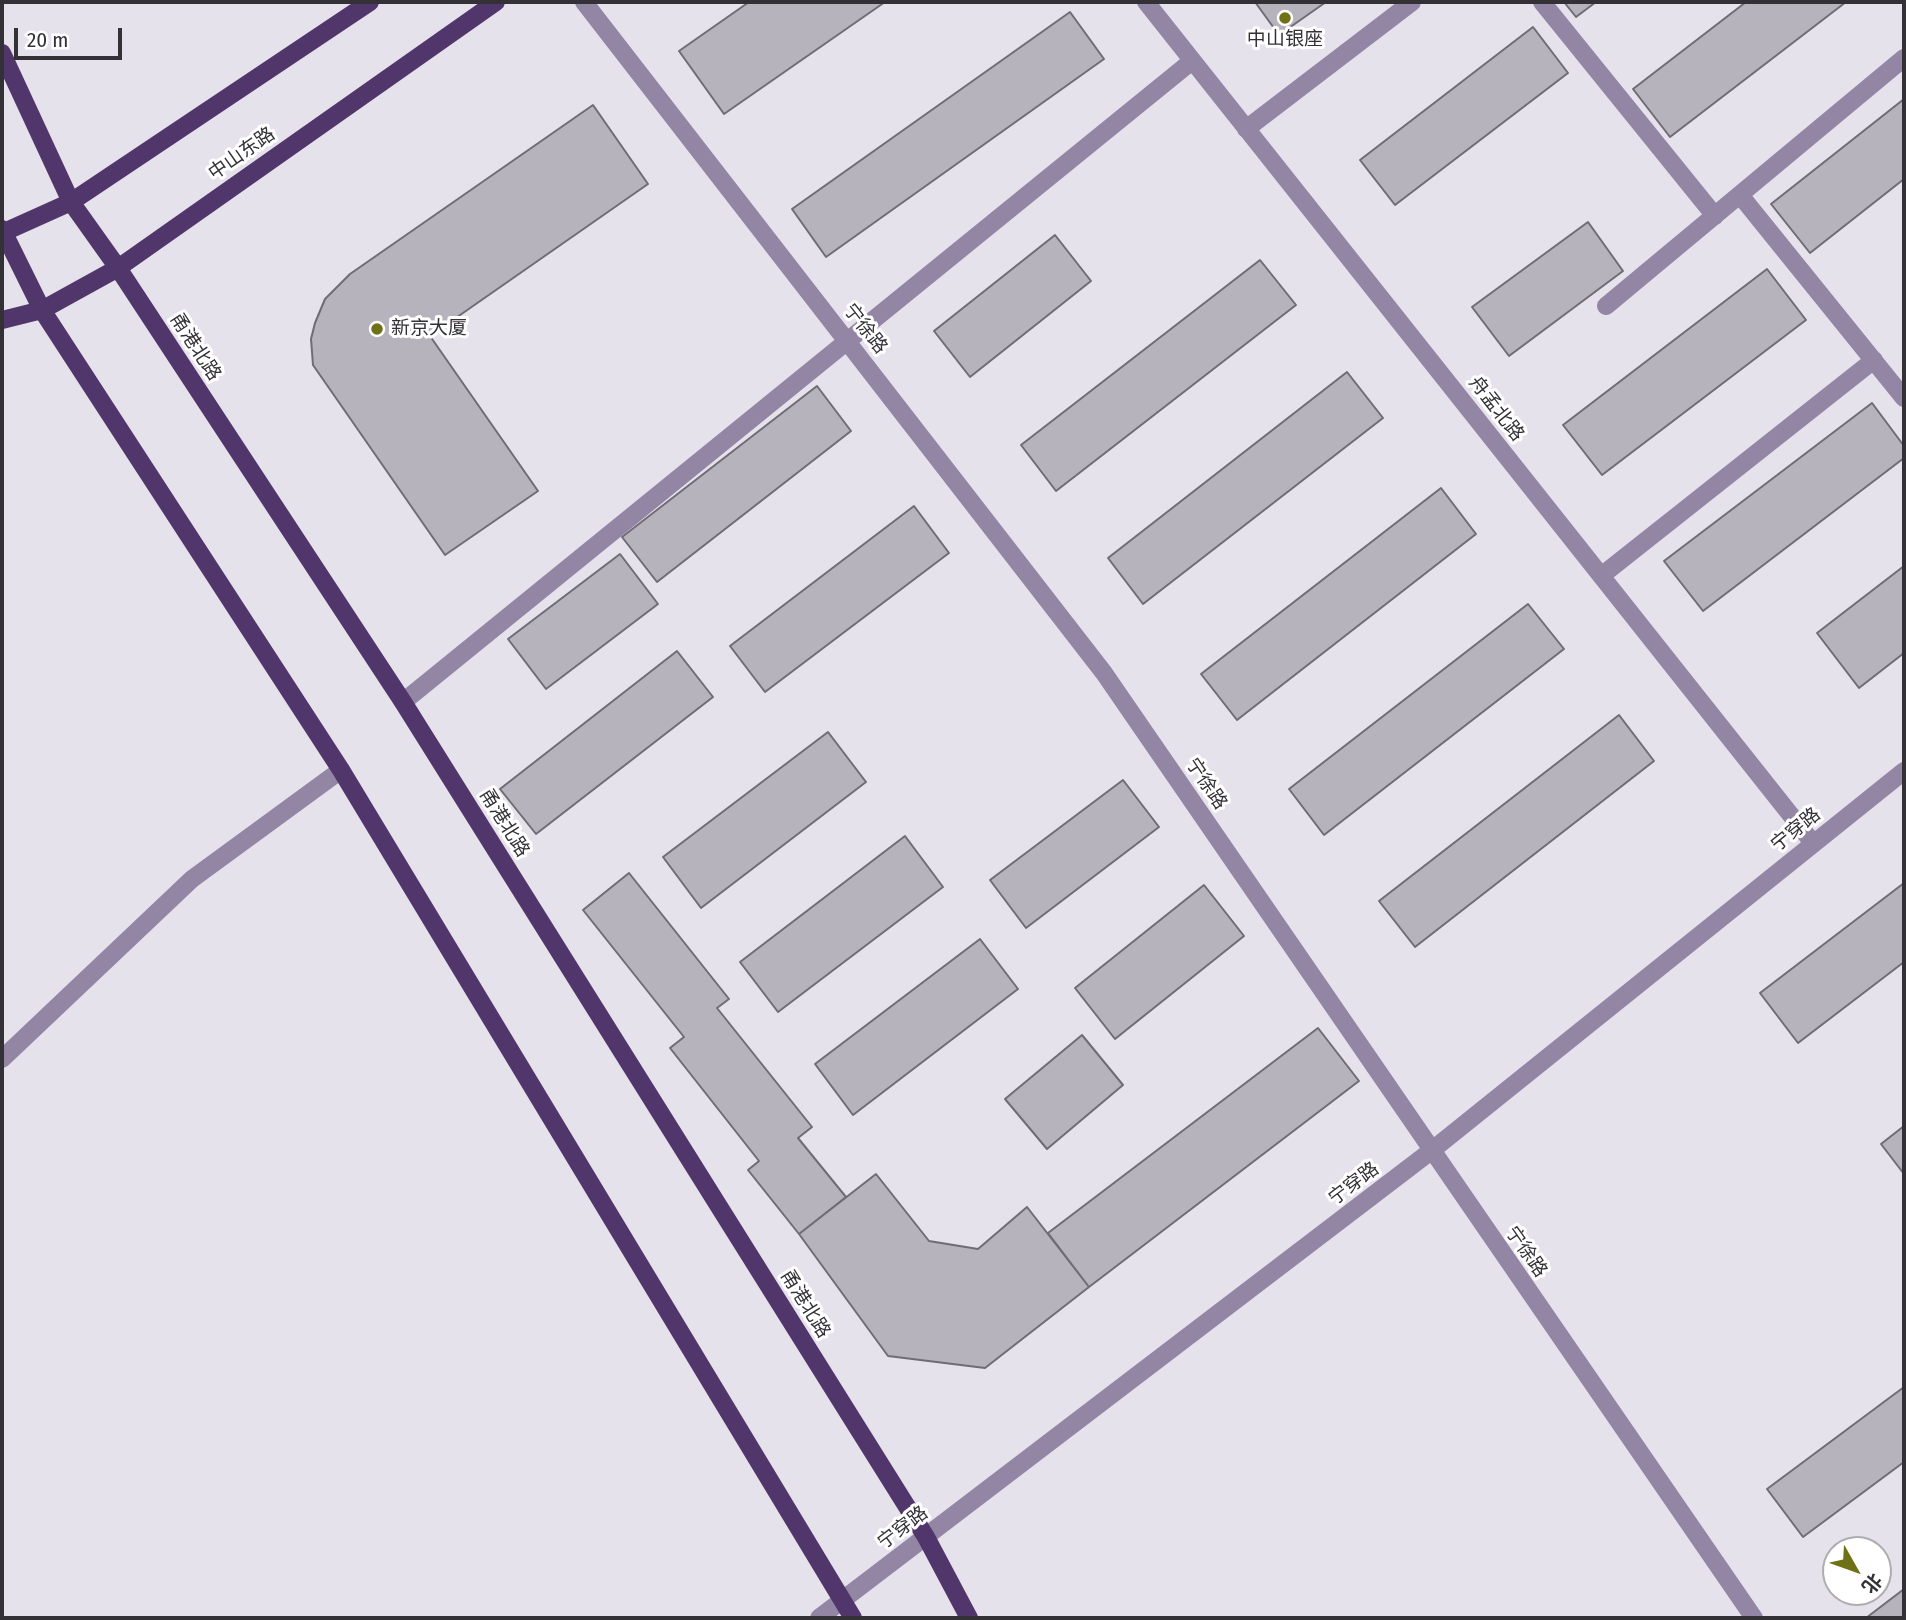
<!DOCTYPE html>
<html>
<head>
<meta charset="utf-8">
<style>
	body { margin:0 }
	#map { position:relative; width:1906px; height:1620px; overflow:hidden; background:#e6e2ec; font-family:"Fira Sans Condensed","Noto Sans SC",sans-serif }
	canvas { display:block }
	.frame { position:absolute; inset:0; border:4px solid #333136; pointer-events:none }
	.north { position:absolute; left:1822px; top:1536px; width:70px; height:70px; box-sizing:border-box; background:#fff; border:2px solid #adadaf; border-radius:50%; rotate:130deg; font-size:19px; font-weight:700; line-height:28px; text-align:center; color:#333136 }
	.north::after { content:''; display:block; margin:auto; width:24px; height:32px; background:#6e7116; clip-path:polygon(50% 0,100% 100%,50% 72%,0 100%) }
	.scale { position:absolute; left:14px; top:28px; width:108px; height:32px; box-sizing:border-box; border:4px solid #333136; border-top:0; padding-left:9px; font-size:21px; line-height:24px; white-space:nowrap; color:#333136; -webkit-text-stroke:5px #fff; paint-order:stroke }
</style>
</head>
<body>
<div id="map">
<canvas width="1906" height="1620"></canvas>
<div class="frame"></div>
<div class="north">北</div>
<div class="scale">20 m</div>
</div>
<script>
const c = document.querySelector('canvas').getContext('2d');
c.lineJoin = 'round';
function fillPath(path, color) { c.fillStyle = color; c.fill(path, 'evenodd'); }
function trace(path, color, width, dash) { c.strokeStyle = color; c.lineWidth = width; c.lineCap = dash ? 'butt' : 'round'; c.setLineDash(dash || []); c.stroke(path); }
function drawText(font, color, halo, rows, align = 'center') {
  c.font = font + ' "Fira Sans Condensed","Noto Sans SC",sans-serif'; c.lineWidth = 6; c.setLineDash([]); c.textBaseline = 'middle'; c.strokeStyle = halo; c.fillStyle = color; for (const [text, x, y, turn = 0] of rows) {
    c.save(); c.translate(x, y); c.rotate((+turn || 0) * Math.PI / 180); c.textAlign = isNaN(turn) ? turn : align; if (halo) c.strokeText(text, 0, 0); c.fillText(text, 0, 0); c.restore();
  }
}
const building = new Path2D(`
	M749 2H885L724 114 679 51Z
	M1255 2H1326L1279 35Z
	M1564 2H1596L1576 17Z
	M1746 2H1846L1670 137 1633 89Z
	M1070 12 1104 59 826 257 792 209Z
	M1533 27 1568 73 1395 205 1360 160Z
	M1904 99V179L1810 253 1771 204Z
	M593 105 648 184 430 336 538 491 445 555 313 365 311 339 315 323 325 299 350 274Z
	M1588 222 1623 271 1509 356 1472 307Z
	M1055 235 1091 281 970 377 934 331Z
	M1260 260 1296 305 1056 491 1021 445Z
	M1767 269 1806 320 1602 475 1563 425Z
	M1347 372 1383 418 1143 604 1108 558Z
	M817 386 851 431 657 582 622 537Z
	M1872 403 1904 446V458L1703 611 1664 561Z
	M1441 488 1476 534 1237 720 1201 674Z
	M914 506 949 553 765 692 730 646Z
	M620 554 658 604 546 689 508 639Z
	M1904 566V653L1859 688 1817 633Z
	M1528 604 1564 649 1324 835 1289 789Z
	M677 651 713 697 536 834 500 789Z
	M1619 715 1654 761 1415 947 1379 901Z
	M828 732 866 782 701 908 663 857Z
	M1123 780 1159 827 1026 928 990 880Z
	M905 836 943 887 778 1012 740 962Z
	M629 873 729 999 717 1008 812 1127 798 1138 846 1197 799 1234 748 1170 759 1161 670 1048 684 1037 583 910Z
	M1904 883V962L1798 1043 1760 993Z
	M1204 885 1244 936 1115 1039 1075 988Z
	M980 939 1018 989 853 1115 815 1064Z
	M1318 1028 1359 1081 1089 1287 1048 1233Z
	M1082 1035 1123 1085 1047 1149 1005 1099Z
	M1904 1126V1174L1881 1144Z
	M876 1174 929 1241 978 1249 1027 1207 1089 1287 985 1368 888 1356 799 1234Z
	M1904 1387V1462L1803 1537 1767 1489Z
	M1904 1589V1618H1866Z`);
const minor = new Path2D(`
	M584 2 1104 673 1754 1618
	M1146 2 1813 843
	M1542 2 1715 216
	M1246 129 1412 2
	M1740 195 1904 398
	M1606 306 1904 58
	M1601 576 1874 360
	M403 702 1192 61
	M2 1059 192 879 341 770
	M819 1618 1431 1151 1904 771`);
const major = new Path2D(`
	M2 53 71 202 118 268 403 702 926 1537 969 1618
	M2 229 42 310 341 770 853 1618
	M2 233 71 202 370 2
	M2 320 42 310 118 268 496 2`);
const markers = [
	[1285,18,7,"#6e7116"],
	[377,329,7,"#6e7116"]
];
const poiNames = [
	["中山银座",1285,40],
	["新京大厦",391,329,"left"]
];
const streetNames = [
	["中山东路",242,154,-35],
	["宁徐路",865,329,52],
	["甬港北路",195,347,57],
	["舟孟北路",1496,409,52],
	["宁徐路",1206,784,56],
	["甬港北路",504,823,58],
	["宁穿路",1796,830,-39],
	["宁穿路",1354,1184,-37],
	["宁徐路",1526,1252,55],
	["甬港北路",805,1304,58],
	["宁穿路",903,1528,-37]
];
fillPath(building, '#b7b3bd');
trace(building, '#706c75', 2);
trace(minor, '#9385a4', 18);
trace(major, '#51366c', 18);
for (const [x, y, r, color] of markers) { const dot = new Path2D(); dot.arc(x, y, r, 0, 2 * Math.PI); c.fillStyle = color; c.fill(dot); trace(dot, '#fff', 2.5); }
drawText('19px', '#333136', '#fff', poiNames);
drawText('19px', '#333136', '#fff', streetNames);
</script>
</body>
</html>
